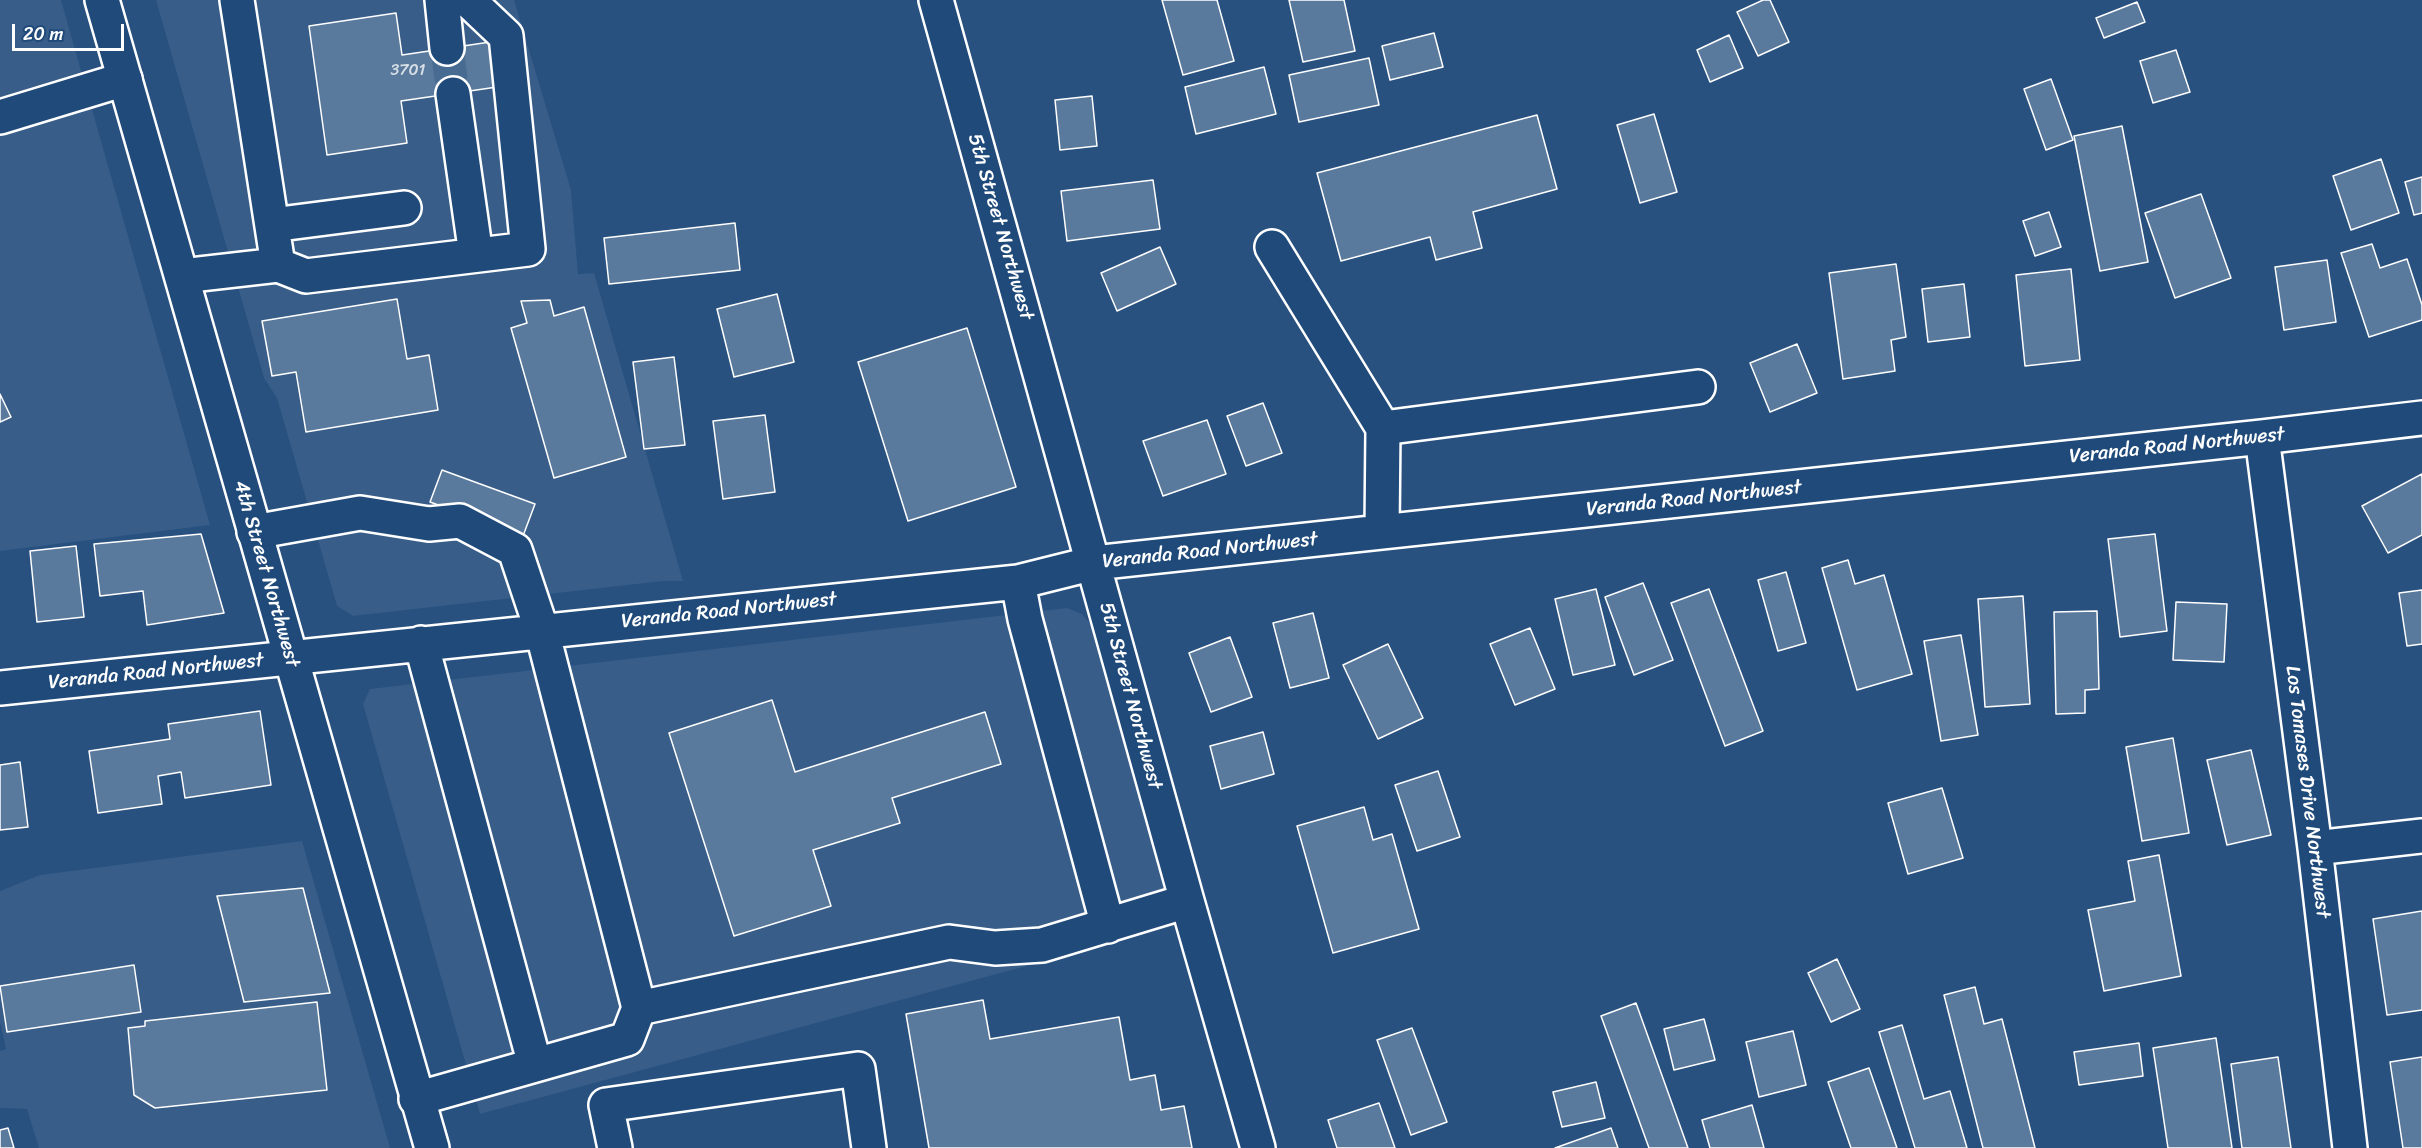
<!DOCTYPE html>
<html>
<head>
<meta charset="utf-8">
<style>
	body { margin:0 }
	#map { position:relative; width:2422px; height:1148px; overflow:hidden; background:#28517f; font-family:Sriracha,sans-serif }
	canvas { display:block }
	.scale { position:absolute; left:12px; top:24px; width:112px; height:27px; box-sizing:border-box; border:3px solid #fff; border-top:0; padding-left:8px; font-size:18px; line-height:21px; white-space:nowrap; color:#fff; -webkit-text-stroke:4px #1f4a7a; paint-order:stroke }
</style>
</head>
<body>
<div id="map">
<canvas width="2422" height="1148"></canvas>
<div class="scale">20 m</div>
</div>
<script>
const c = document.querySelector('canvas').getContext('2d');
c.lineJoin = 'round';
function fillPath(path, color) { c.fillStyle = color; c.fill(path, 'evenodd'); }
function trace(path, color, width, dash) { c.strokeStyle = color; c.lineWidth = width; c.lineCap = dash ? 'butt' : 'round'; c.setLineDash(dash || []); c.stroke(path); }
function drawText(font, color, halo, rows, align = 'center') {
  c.font = font + ' Sriracha,sans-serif'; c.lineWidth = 4.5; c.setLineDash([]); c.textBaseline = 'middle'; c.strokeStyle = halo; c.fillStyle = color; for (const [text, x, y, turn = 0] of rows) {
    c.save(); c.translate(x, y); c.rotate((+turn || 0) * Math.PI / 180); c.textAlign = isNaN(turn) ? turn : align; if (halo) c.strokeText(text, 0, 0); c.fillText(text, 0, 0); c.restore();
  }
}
const built = new Path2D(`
	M0 0H61L210 525 0 551Z
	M156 0H514L571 190 578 274 594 273 683 581H663L353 616 337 606 277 398 264 378Z
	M1067 608 1082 614 1094 628 1174 926 480 1114 363 704 370 689Z
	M302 841 390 1148H39L27 1109 0 1108V1051L6 1049 0 1022V891L40 875Z`);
const building = new Path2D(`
	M1162 0H1217L1234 61 1183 75Z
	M1289 0H1344L1355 51 1303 62Z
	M1763 0H1770L1789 42 1758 56 1737 12Z
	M2137 2 2145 22 2104 38 2096 18Z
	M396 13 402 55 497 41 504 86 401 101 407 143 327 155 309 26Z
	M1434 33 1443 67 1390 80 1382 46Z
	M1729 35 1743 68 1710 82 1697 50Z
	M2176 50 2190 92 2153 103 2140 61Z
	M1369 58 1379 105 1299 122 1289 75Z
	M1264 67 1276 114 1196 134 1185 87Z
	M2051 79 2073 140 2046 150 2024 89Z
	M1092 96 1097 146 1060 150 1055 100Z
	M1654 114 1677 192 1640 203 1617 125Z
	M1537 115 1557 189 1473 212 1482 248 1436 260 1430 237 1341 261 1317 173Z
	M2122 126 2148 262 2100 271 2074 136Z
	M2381 159 2399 213 2351 230 2333 176Z
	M2422 177V213L2414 215 2405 182Z
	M1153 180 1160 229 1067 241 1061 191Z
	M2201 194 2231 278 2175 298 2145 213Z
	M2049 212 2061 247 2035 256 2023 221Z
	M735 223 740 270 609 284 604 238Z
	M2372 244 2380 268 2407 259 2422 305V320L2369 337 2341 253Z
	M1160 247 1176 284 1117 311 1101 273Z
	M2327 260 2336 322 2284 330 2275 267Z
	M1896 264 1906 337 1891 340 1895 371 1843 379 1829 273Z
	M2071 269 2080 360 2025 366 2016 275Z
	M1964 284 1970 337 1928 342 1922 289Z
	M777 294 794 362 734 377 717 309Z
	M397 299 407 359 429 355 438 410 306 432 296 372 272 376 262 321Z
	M550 300 554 316 584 307 626 457 554 478 511 328 527 323 521 301Z
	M967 328 1016 487 908 521 858 362Z
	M1797 344 1817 393 1770 412 1750 363Z
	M674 357 685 445 644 449 633 362Z
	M0 394 11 417 0 422Z
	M1263 403 1282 453 1246 466 1227 416Z
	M765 415 775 492 723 499 713 421Z
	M1207 420 1226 474 1163 496 1143 441Z
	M442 470 535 504 523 536 430 502Z
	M2422 474V535L2388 553 2362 506Z
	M201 534 224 613 147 625 143 591 100 596 94 544Z
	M2155 534 2167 631 2120 637 2108 539Z
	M76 546 84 617 37 622 30 551Z
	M1848 560 1855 584 1884 575 1912 674 1857 690 1822 568Z
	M1786 572 1806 643 1778 651 1758 580Z
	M1643 583 1673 660 1634 675 1605 597Z
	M1596 589 1615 665 1573 675 1555 599Z
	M1709 589 1763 731 1725 746 1671 603Z
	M2422 590V644L2407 646 2399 593Z
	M2023 596 2030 704 1985 707 1978 599Z
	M2176 602 2227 604 2224 662 2173 660Z
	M2097 611 2099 689 2085 690V713L2056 714 2054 612Z
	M1313 613 1329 678 1290 688 1273 623Z
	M1530 628 1555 689 1515 705 1490 644Z
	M1961 635 1978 735 1941 741 1924 641Z
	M1230 637 1252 697 1211 712 1189 653Z
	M1388 644 1423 718 1378 739 1343 665Z
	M772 700 795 772 985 712 1001 764 892 798 900 823 813 850 831 906 734 936 669 733Z
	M260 711 271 785 185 798 181 772 158 776 162 804 98 813 89 751 170 739 168 724Z
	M1263 732 1274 774 1221 789 1210 746Z
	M2173 738 2189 833 2142 841 2126 747Z
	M2251 750 2271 835 2227 845 2207 760Z
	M20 762 28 827 0 830V765Z
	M1438 771 1460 837 1417 851 1395 785Z
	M1942 788 1963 858 1908 874 1888 803Z
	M1364 807 1373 840 1392 834 1419 929 1333 953 1297 826Z
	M2159 855 2181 976 2104 991 2088 910 2135 901 2128 861Z
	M303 888 330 993 244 1002 217 896Z
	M2422 911V1010L2387 1015 2373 919Z
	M1837 959 1860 1009 1831 1022 1808 973Z
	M134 965 141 1012 7 1032 0 986Z
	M1975 987 1984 1024 2002 1019 2035 1148H1983L1944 995Z
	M983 1000 990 1039 1119 1017 1130 1080 1155 1075 1161 1110 1184 1106 1192 1148H929L906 1014Z
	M317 1002 327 1090 155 1108 134 1095 128 1028 145 1026V1021Z
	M1636 1003 1688 1148H1649L1601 1016Z
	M1704 1019 1715 1060 1674 1070 1664 1029Z
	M1902 1025 1924 1099 1950 1091 1967 1148H1915L1879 1032Z
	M1412 1028 1447 1122 1411 1135 1377 1040Z
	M1793 1031 1806 1085 1759 1097 1746 1042Z
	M2216 1038 2232 1148H2168L2153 1048Z
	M2139 1043 2143 1076 2079 1085 2074 1052Z
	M2278 1057 2291 1148H2242L2231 1064Z
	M2422 1057V1148H2403L2390 1062Z
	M1869 1068 1897 1148H1851L1828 1082Z
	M1596 1082 1605 1118 1562 1127 1553 1092Z
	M1379 1103 1395 1148H1337L1328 1120Z
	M1752 1105 1764 1148H1710L1702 1120Z
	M8 1128 14 1148H0V1130Z
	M1611 1128 1618 1148H1555Z`);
const minorTunnel = new Path2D(`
	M447 48 453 94`);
const minor = new Path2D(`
	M442 0 447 48
	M936 0 1187 901 1258 1148
	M453 94 476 255
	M0 117 125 79
	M272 225 404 208
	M1272 247 1383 428
	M278 265 306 276 528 249 506 36 468 0
	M182 276 278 265 237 0
	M2262 437 2315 848 2350 1148
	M254 532 360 513 429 524 460 521 515 550 542 631 639 1008 627 1039 416 1099
	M1382 532 1383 428 1698 387
	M1018 582 1025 619 1108 926
	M421 643 535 1065
	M0 688 1018 582 1094 563 2262 437 2422 418
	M2315 848 2422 836
	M639 1008 949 942 995 948 1042 945 1187 901
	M615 1148 606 1105 858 1069 869 1148`);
const major = new Path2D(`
	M102 0 432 1148`);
const numberNames = [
	["3701",408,71]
];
const streetNames = [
	["5th Street Northwest",1000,227,74],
	["Veranda Road Northwest",2177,446,-6],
	["Veranda Road Northwest",1694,499,-6],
	["Veranda Road Northwest",1210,551,-6],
	["4th Street Northwest",266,574,74],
	["Veranda Road Northwest",729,611,-6],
	["Veranda Road Northwest",156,672,-6],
	["5th Street Northwest",1130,696,75],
	["Los Tomases Drive Northwest",2307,792,83]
];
fillPath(built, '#375d88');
fillPath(building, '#5a7a9d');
trace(building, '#fff', 1.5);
trace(minorTunnel, '#486b92', 33, [33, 16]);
trace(minor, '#fff', 38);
trace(major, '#fff', 38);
trace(minor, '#1f4a7a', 33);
trace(major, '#1f4a7a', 33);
drawText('16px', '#d6dee6', null, numberNames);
drawText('20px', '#fff', '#1f4a7a', streetNames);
</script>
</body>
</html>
